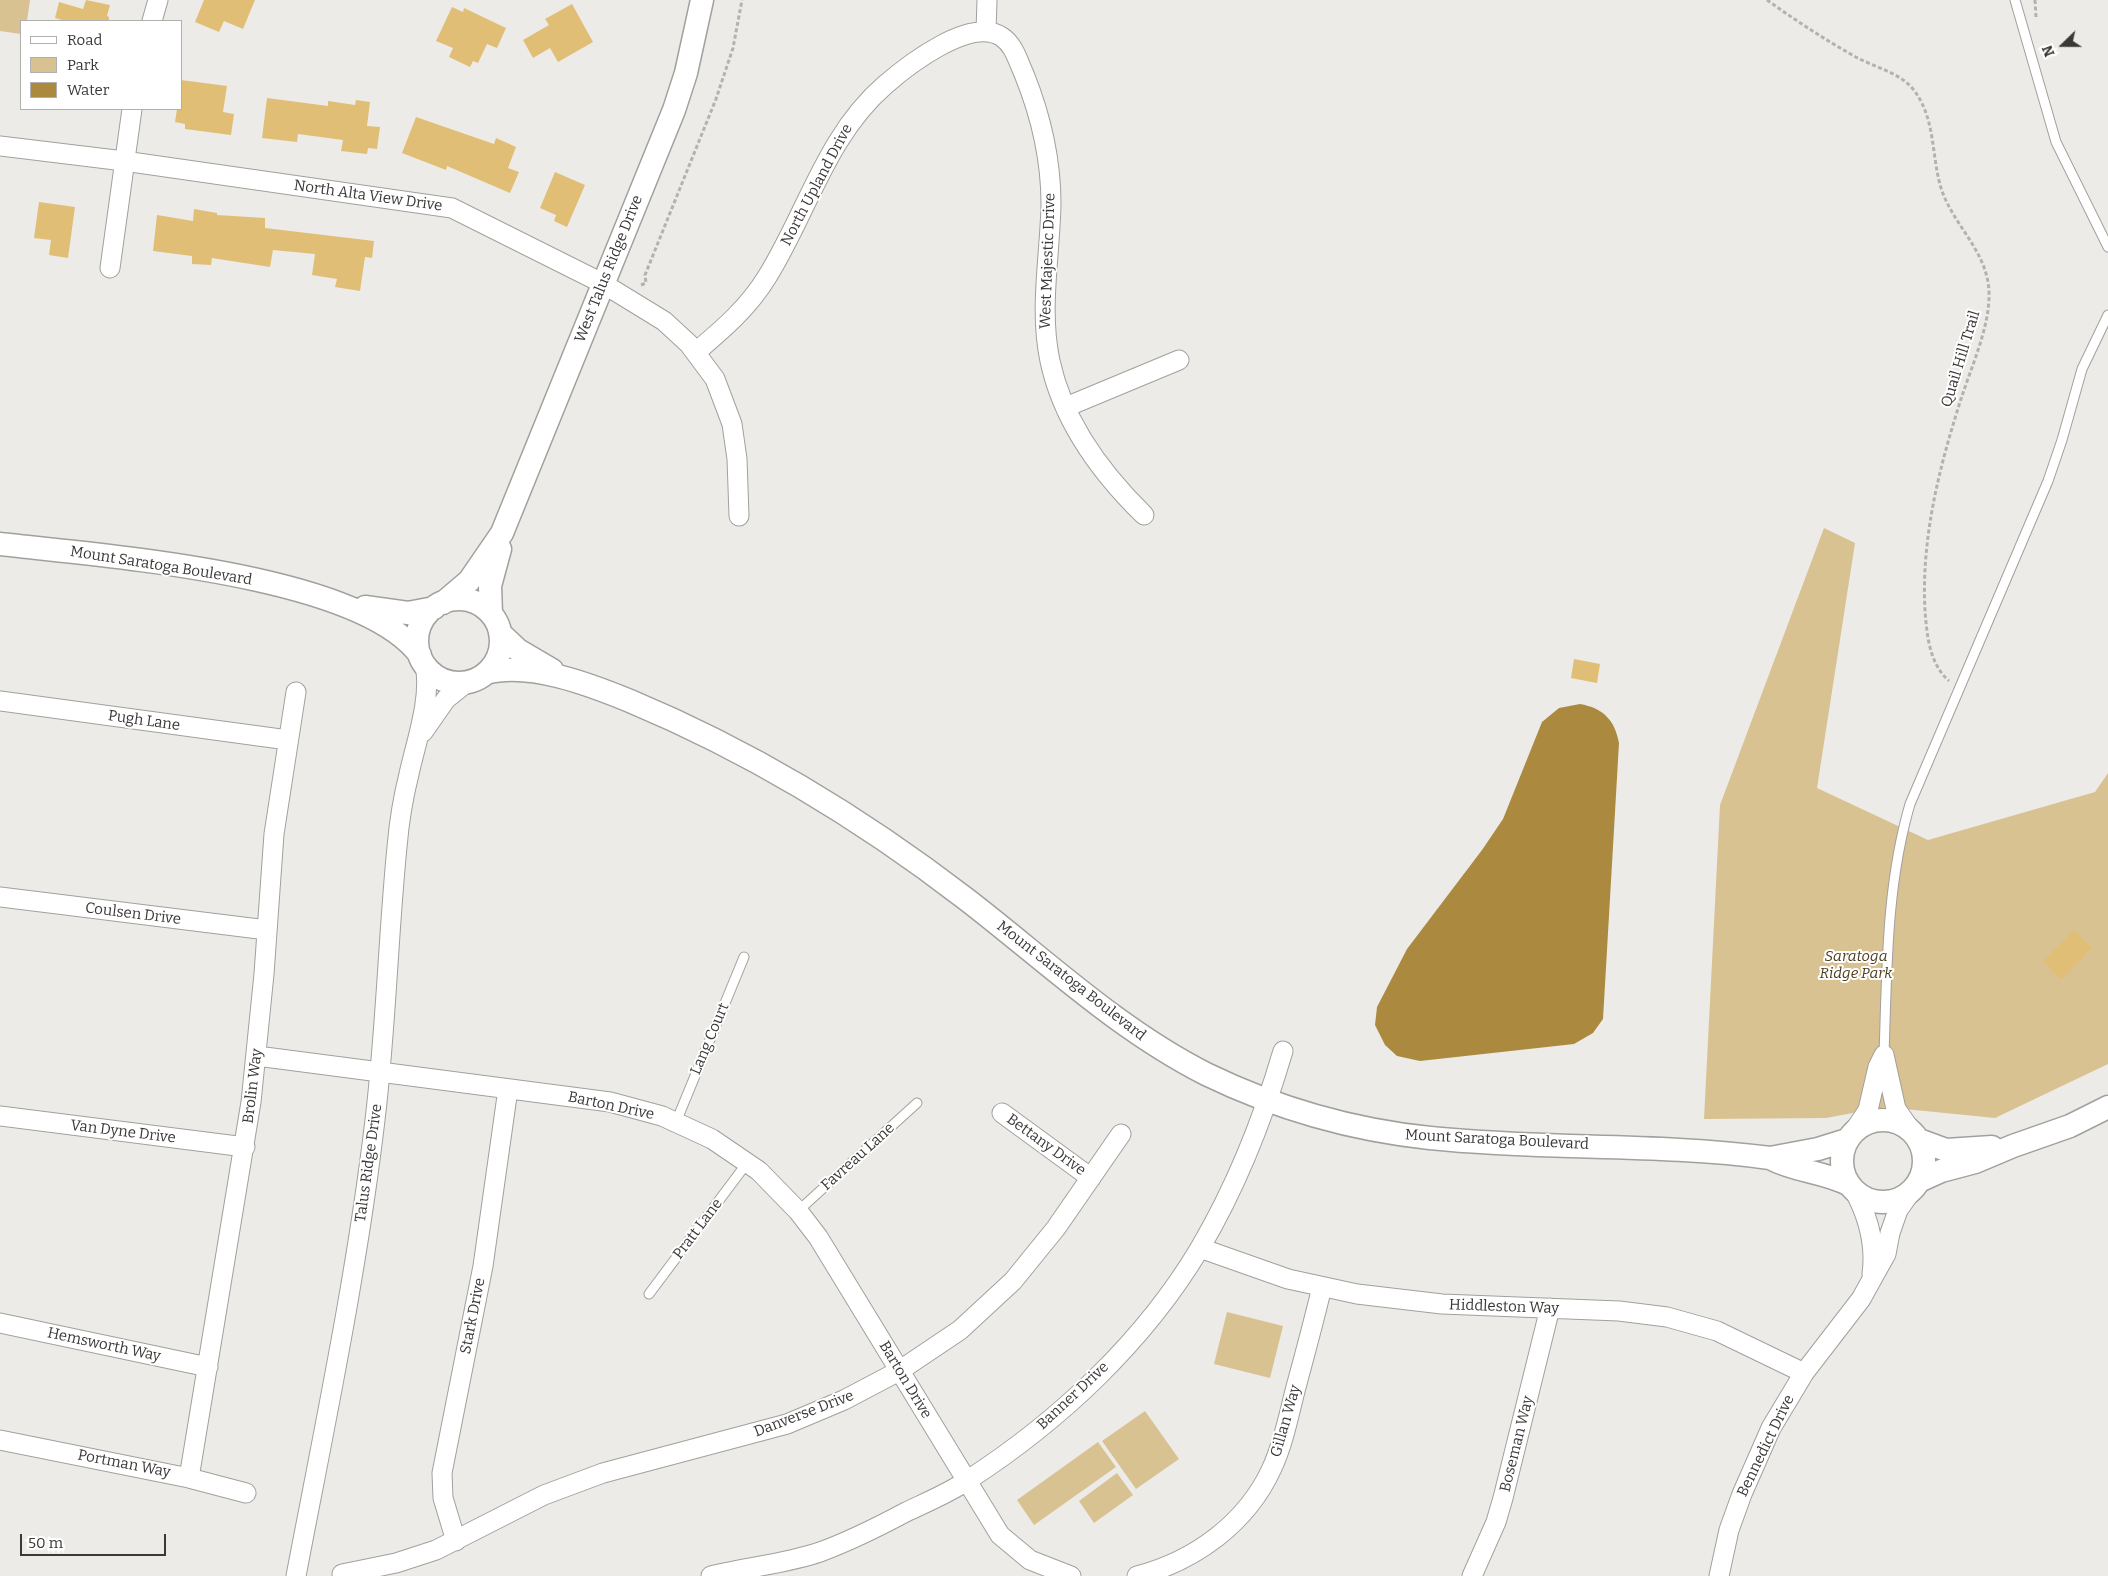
<!DOCTYPE html>
<html>
<head>
<meta charset="utf-8">
<style>
	body { margin:0 }
	#map { position:relative; width:2108px; height:1576px; overflow:hidden; background:#edebe7; font-family:Bitter,serif }
	canvas { display:block }
	.legend { position:absolute; left:20px; top:20px; width:162px; height:90px; box-sizing:border-box; background:#fff; border:1px solid #b0b0af; margin:0; padding:6px 9px; list-style:none; font-size:15px; color:#3a3938 }
	.legend li { display:flex; align-items:center; gap:10px; height:25px }
	.legend b { width:25px; border:1px solid #b0b0af }
	.north { position:absolute; left:2038px; top:20px; width:50px; height:50px; -webkit-text-stroke:4px #fff; paint-order:stroke; rotate:248deg; font-size:14px; font-weight:700; line-height:20px; text-align:center; color:#3a3938 }
	.north::after { content:''; display:block; margin:auto; width:18px; height:22px; background:#3a3938; clip-path:polygon(50% 0,100% 100%,50% 72%,0 100%) }
	.scale { position:absolute; left:20px; top:1534px; width:146px; height:22px; box-sizing:border-box; border:2px solid #3a3938; border-top:0; padding-left:6px; font-size:15px; line-height:18px; white-space:nowrap; color:#3a3938; -webkit-text-stroke:4px #fff; paint-order:stroke }
</style>
</head>
<body>
<div id="map">
<canvas width="2108" height="1576"></canvas>
<ul class="legend">
<li><b style="height:6px;background:#fff"></b>Road</li>
<li><b style="height:14px;background:#d9c291"></b>Park</li>
<li><b style="height:14px;background:#ab8a40"></b>Water</li>
</ul>
<div class="north">N</div>
<div class="scale">50 m</div>
</div>
<script>
const c = document.querySelector('canvas').getContext('2d');
c.lineJoin = 'round';
function fillPath(path, color) { c.fillStyle = color; c.fill(path, 'evenodd'); }
function trace(path, color, width, dash) { c.strokeStyle = color; c.lineWidth = width; c.lineCap = dash ? 'butt' : 'round'; c.setLineDash(dash || []); c.stroke(path); }
function drawText(font, color, halo, rows, align = 'center') {
  c.font = font + ' Bitter,serif'; c.lineWidth = 4; c.setLineDash([]); c.textBaseline = 'middle'; c.strokeStyle = halo; c.fillStyle = color; for (const [text, x, y, turn = 0] of rows) {
    c.save(); c.translate(x, y); c.rotate((+turn || 0) * Math.PI / 180); c.textAlign = isNaN(turn) ? turn : align; if (halo) c.strokeText(text, 0, 0); c.fillText(text, 0, 0); c.restore();
  }
}
const green = new Path2D(`
	M0 0H30L27 21H21V34L0 31Z
	M1824 528 1855 543 1817 788 1928 840 2095 792 2108 773V1064L1995 1118 1885 1107 1826 1118 1704 1119 1720 805Z
	M1227 1312 1283 1326 1270 1378 1214 1364Z
	M1145 1411 1179 1459 1136 1489 1102 1441Z
	M1098 1442 1116 1467 1034 1525 1017 1500Z
	M1117 1473 1133 1495 1094 1523 1079 1501Z`);
const water = new Path2D(`
	M1580 704C1603 708 1615 720 1619 743L1603 1019 1593 1033 1574 1044 1420 1061 1397 1056 1385 1045 1375 1025 1377 1007 1407 949 1482 850 1503 819 1542 722 1559 708Z`);
const building = new Path2D(`
	M86 0 110 5 107 16 109 17V21H66L55 18 59 2 83 9Z
	M204 0H255L243 29 224 21 219 32 195 22Z
	M572 4 593 42 558 62 550 48 533 58 523 40 549 25 545 19Z
	M452 7 463 12 464 8 506 28 497 48 487 44 478 63 473 61 470 67 449 57 453 48 436 41Z
	M181 80 227 86 223 112 234 114 231 135 185 129V124L175 122 177 109H181Z
	M267 98 328 106V101L355 105 356 100 370 102 367 126 380 127 377 149 368 148 367 154 341 151 343 140 298 134 297 142 262 138Z
	M416 117 494 144 496 138 516 147 508 168 519 172 510 193 447 166 446 170 402 153Z
	M555 172 585 185 567 227 554 221 556 215 540 208Z
	M39 202 75 207 68 258 49 255 51 240 34 238Z
	M194 209 217 213V215L265 218V228L374 241 372 258 365 257 360 291 335 287 337 279 312 275 315 254 273 250 270 267 212 258 211 265 192 264V256L153 251 157 215 193 221Z
	M1574 659 1600 664 1597 683 1571 678Z
	M2074 930 2092 948 2061 980 2043 961Z`);
const path = new Path2D(`
	M1767 0C1795 20 1824 39 1854 56 1873 67 1899 72 1913 89 1936 118 1931 155 1941 188 1953 226 1990 253 1989 296 1989 328 1971 368 1961 399 1939 468 1921 539 1925 611 1927 635 1929 663 1949 681
	M2035 0 2036 17
	M641 285 646 283 645 275 716 99 733 48 742 0`);
const service = new Path2D(`
	M2015 0 2056 142 2108 247
	M1884 1055C1887 971 1886 886 1910 804L2048 481 2062 440 2082 369 2108 315
	M676 1122 744 957
	M798 1211 917 1103
	M649 1294 747 1163`);
const minor = new Path2D(`
	M152 21 158 0
	M986 31 987 0
	M0 146 124 161 452 208 602 283 664 321 689 344 715 379 732 424 737 459 739 516
	M110 268 132 109
	M696 352C723 329 748 308 767 277 807 213 826 136 885 85 908 65 971 16 1002 37 1014 45 1018 61 1024 74 1041 116 1051 158 1051 204 1050 257 1039 309 1050 361 1063 422 1101 473 1144 515
	M1066 407 1179 360
	M0 701 288 740
	M423 732 446 699 466 683
	M0 897 267 930
	M1884 1055 1896 1109 1912 1132
	M257 1056 610 1102 662 1116 712 1139 759 1171 798 1211 818 1237 1000 1535 1030 1560 1071 1576
	M1002 1113 1091 1178
	M0 1116 245 1147
	M1854 1131 1868 1110 1878 1067 1884 1055
	M1854 1190C1868 1216 1876 1244 1872 1274
	M1200 1248 1288 1279 1357 1294 1442 1304 1619 1311 1667 1317 1717 1331 1804 1373
	M0 1323 208 1367
	M0 1440 189 1478 246 1493
	M189 1478 251 1102 264 974 274 834 296 692
	M456 1541 443 1498 442 1473 483 1266 508 1089
	M342 1574 396 1563 436 1550 544 1495 603 1473 787 1424 844 1400 899 1371 960 1330 1013 1281 1056 1228 1121 1134
	M296 1576C325 1424 357 1273 375 1120 386 1029 388 938 397 847 399 823 403 798 409 774 416 742 432 697 425 665
	M711 1576C747 1567 785 1564 820 1552 850 1541 878 1527 906 1512 927 1502 949 1493 968 1480 1059 1421 1144 1342 1200 1248 1236 1187 1263 1119 1283 1051
	M1137 1576C1195 1561 1247 1523 1272 1468 1284 1442 1289 1414 1296 1387 1305 1354 1314 1320 1322 1287
	M1472 1576 1496 1522 1503 1498 1550 1308
	M1719 1576 1729 1530 1742 1494 1771 1428 1804 1373 1861 1299 1886 1254 1890 1233 1898 1210 1912 1190`);
const tertiary = new Path2D(`
	M0 544C101 556 358 573 420 655
	M417 641a42 42 0 1 1 84 0a42 42 0 1 1-84 0Z
	M443 603 469 581 502 533 674 110 686 73 702 0
	M365 607 408 613 434 608
	M491 614 490 586 500 549
	M500 633 518 650 552 670
	M486 673C529 661 591 685 630 701 752 752 862 819 966 899 1044 959 1117 1029 1206 1074 1276 1108 1353 1130 1430 1138 1544 1150 1657 1143 1770 1158 1796 1172 1823 1171 1850 1185
	M1842 1161a41 41 0 1 1 82 0a41 41 0 1 1-82 0Z
	M1919 1140 1946 1150 1992 1147
	M1770 1158 1818 1149 1847 1140
	M1919 1181 1941 1171 1975 1162 2013 1146 2070 1126 2108 1107`);
const streetNames = [
	["North Upland Drive",817,185,-62],
	["North Alta View Drive",368,196,8],
	["West Majestic Drive",1048,261,-88],
	["West Talus Ridge Drive",609,269,-68],
	["Quail Hill Trail",1961,359,-73],
	["Mount Saratoga Boulevard",161,566,9],
	["Pugh Lane",144,721,8],
	["Coulsen Drive",133,914,7],
	["Mount Saratoga Boulevard",1071,981,38],
	["Lang Court",710,1039,-67],
	["Brolin Way",253,1086,-83],
	["Barton Drive",611,1106,12],
	["Van Dyne Drive",123,1132,7],
	["Mount Saratoga Boulevard",1497,1140,3],
	["Bettany Drive",1046,1145,36],
	["Favreau Lane",858,1157,-42],
	["Talus Ridge Drive",369,1163,-82],
	["Pratt Lane",698,1229,-53],
	["Hiddleston Way",1504,1307,2],
	["Stark Drive",473,1316,-79],
	["Hemsworth Way",104,1345,12],
	["Barton Drive",905,1380,59],
	["Banner Drive",1073,1396,-43],
	["Danverse Drive",804,1414,-21],
	["Gillan Way",1286,1421,-74],
	["Boseman Way",1517,1444,-76],
	["Bennedict Drive",1766,1446,-64],
	["Portman Way",124,1464,11]
];
const parkNames = [
	["Saratoga",1856,957],
	["Ridge Park",1856,974]
];
fillPath(green, '#d9c291');
fillPath(water, '#ab8a40');
fillPath(building, '#e1be75');
trace(service, '#a2a09c', 11);
trace(minor, '#a2a09c', 21);
trace(tertiary, '#a2a09c', 25);
trace(path, '#b4b2af', 3, [4, 2.5]);
trace(service, '#fff', 9);
trace(minor, '#fff', 19);
trace(tertiary, '#fff', 22);
drawText('15px', '#3a3938', '#fff', streetNames);
drawText('italic 15px', '#4b3c1c', '#fff', parkNames);
</script>
</body>
</html>
